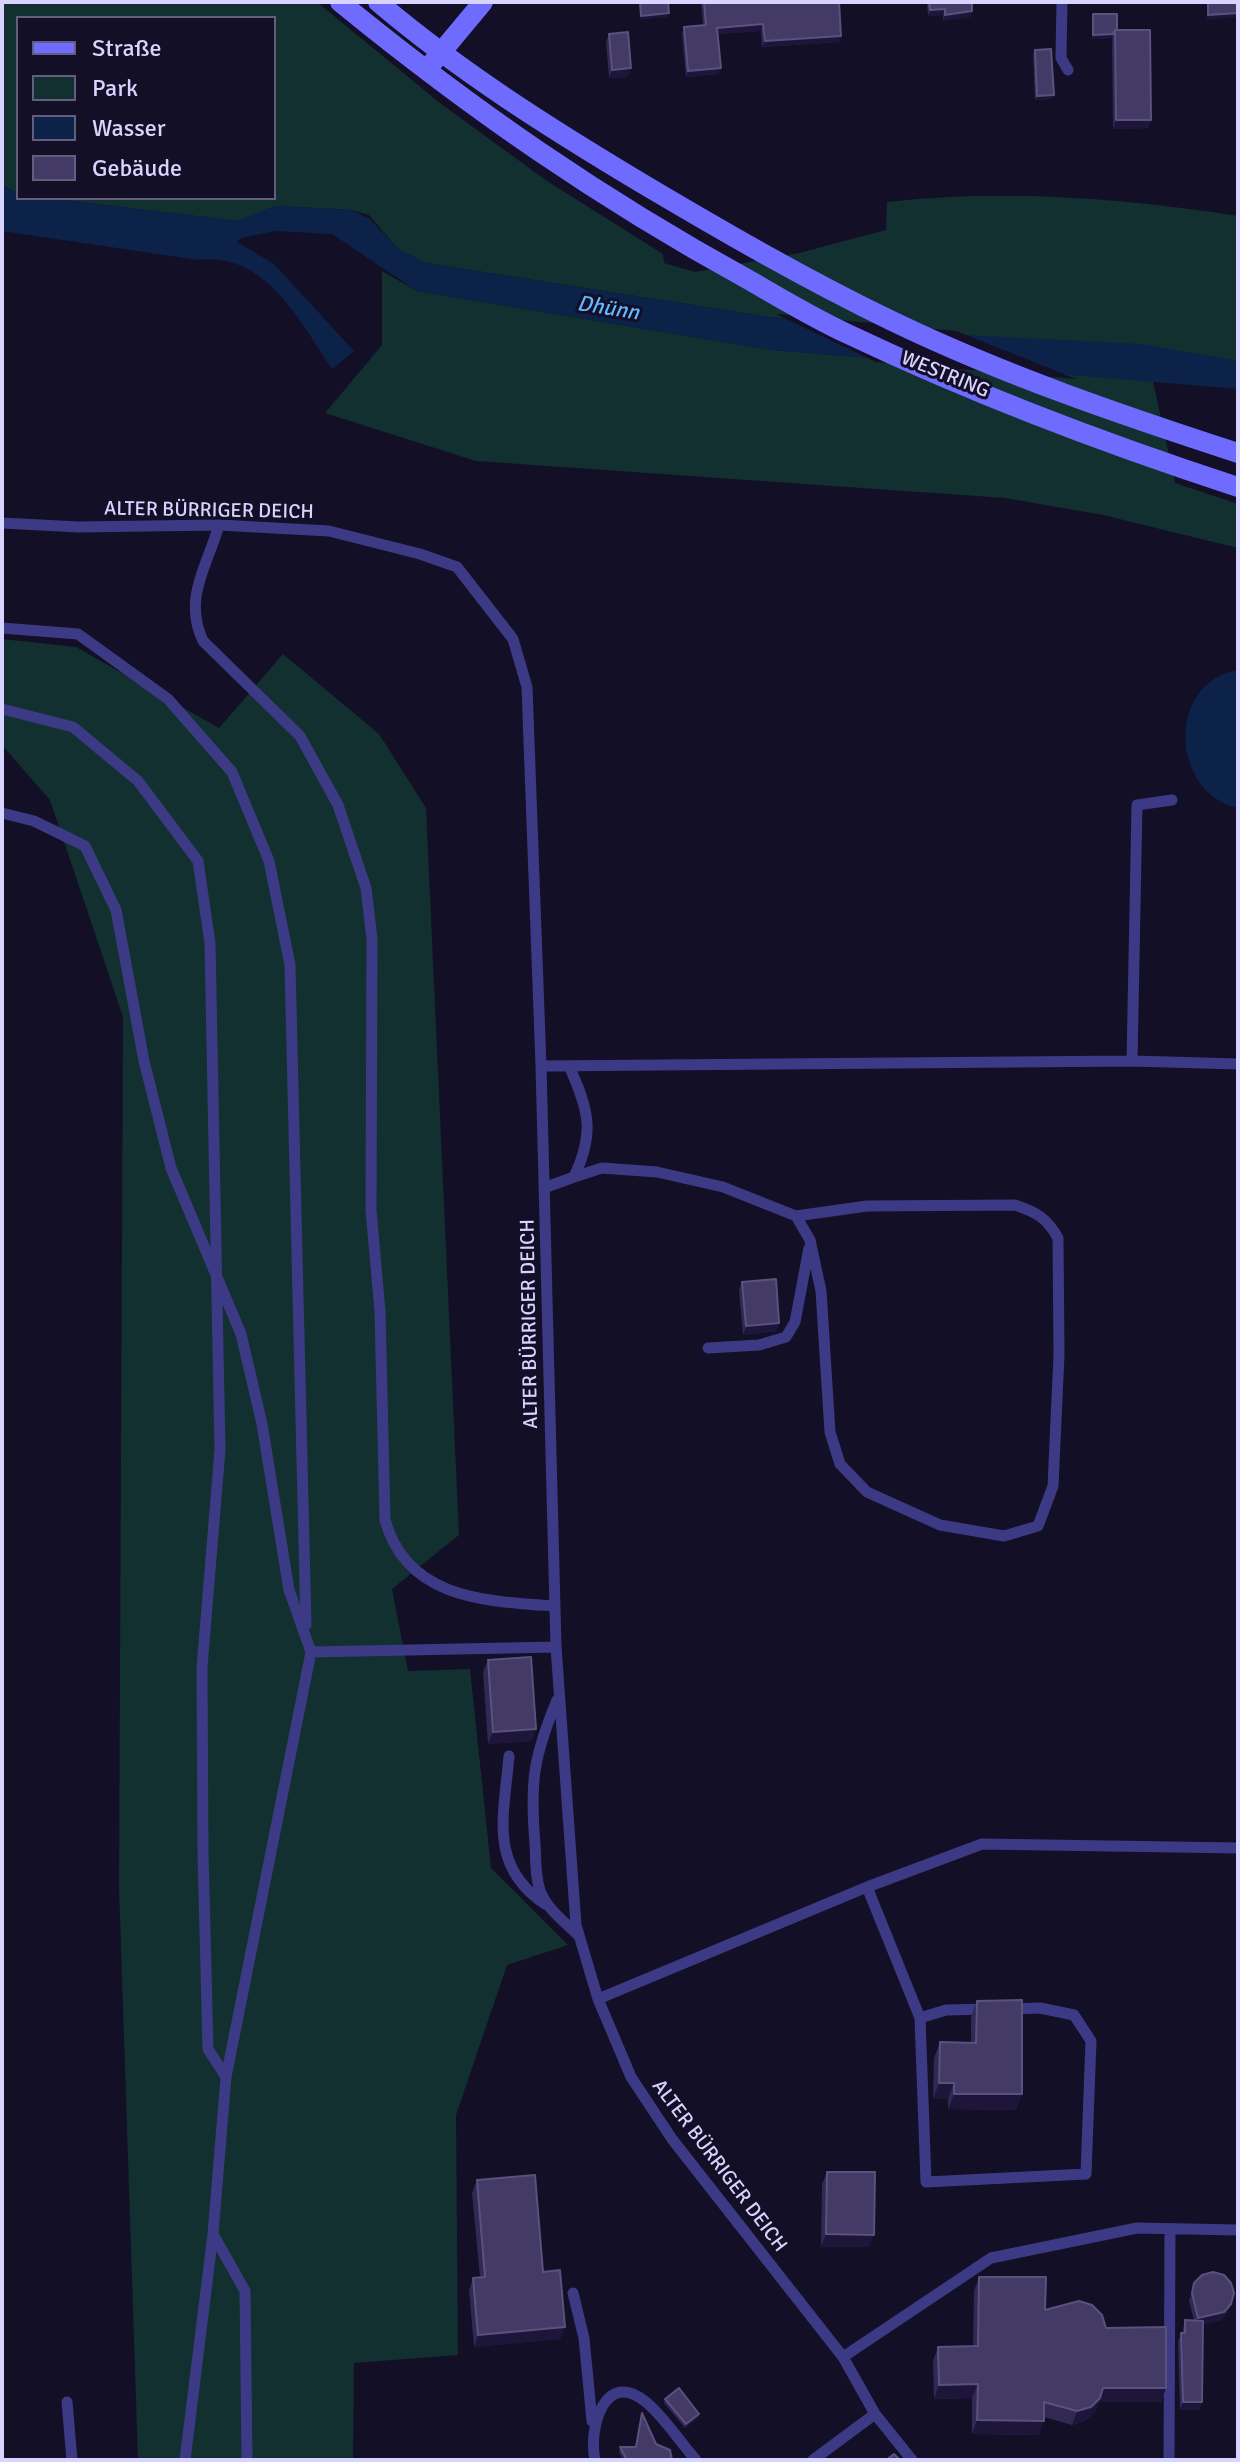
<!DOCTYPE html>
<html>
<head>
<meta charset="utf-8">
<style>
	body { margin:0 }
	#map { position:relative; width:1240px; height:2462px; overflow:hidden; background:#130f26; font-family:Signika,sans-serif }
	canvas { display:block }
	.frame { position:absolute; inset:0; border:4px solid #d9d4ff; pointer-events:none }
	.legend { position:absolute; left:16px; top:16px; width:260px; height:184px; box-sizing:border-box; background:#130f26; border:2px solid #625e7d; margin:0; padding:10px 14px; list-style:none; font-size:24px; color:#d9d4ff }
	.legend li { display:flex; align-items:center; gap:16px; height:40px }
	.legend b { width:40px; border:2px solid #625e7d }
</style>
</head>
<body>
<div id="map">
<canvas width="1240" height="2462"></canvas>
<div class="frame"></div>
<ul class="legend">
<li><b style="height:10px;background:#6f6bff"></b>Straße</li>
<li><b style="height:22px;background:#12302f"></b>Park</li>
<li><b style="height:22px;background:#0c2248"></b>Wasser</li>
<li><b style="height:22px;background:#433a66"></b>Gebäude</li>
</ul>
</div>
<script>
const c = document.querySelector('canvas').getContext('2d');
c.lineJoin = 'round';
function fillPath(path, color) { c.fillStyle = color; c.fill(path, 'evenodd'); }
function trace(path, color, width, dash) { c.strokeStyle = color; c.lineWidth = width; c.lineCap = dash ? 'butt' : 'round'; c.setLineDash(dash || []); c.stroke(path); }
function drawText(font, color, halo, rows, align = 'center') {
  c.font = font + ' Signika,sans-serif'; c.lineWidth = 6; c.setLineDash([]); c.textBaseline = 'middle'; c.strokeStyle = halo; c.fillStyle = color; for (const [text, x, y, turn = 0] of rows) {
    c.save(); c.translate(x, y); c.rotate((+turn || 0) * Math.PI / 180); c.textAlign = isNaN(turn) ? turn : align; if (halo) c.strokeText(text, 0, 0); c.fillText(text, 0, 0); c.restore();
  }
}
const green = new Path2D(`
	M2 2H317L440 103 547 181 663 254 664 263 695 272 799 253 886 230 887 202C1004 189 1122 198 1238 216V361L769 317 426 263 398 249 369 215 352 210 276 206 237 221 48 198H274V18H18V193L2 185Z
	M382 271 417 291 772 350 1153 381 1175 483 1238 504V548L1103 515 1005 498 476 461 325 413 382 345Z
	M2 639 76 647 219 728 283 654 379 734 426 808 459 1535 392 1589 408 1671 470 1669 491 1868 568 1945 507 1965 456 2115 458 2355 354 2363 353 2460H138L119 1887 123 1017 50 800 2 745Z`);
const water = new Path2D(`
	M2 185 18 193V198H48L237 221 275 206 352 210 371 220 398 249 426 263 769 317 901 332 1142 344 1238 361V389L772 350 417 291 332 234 275 231 241 238 237 242 274 264 354 351 332 369C300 321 265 251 198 260L2 231Z
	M1238 670V808C1170 793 1166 682 1238 670Z`);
const pier = new Path2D(`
	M776 314 956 331 1076 379 876 362Z`);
const lane = new Path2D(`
	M1062 2 1061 58 1068 70
	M2 523 79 527 219 525 329 531 420 554 457 567 513 639 527 687 541 1066 556 1647 576 1925 598 1999 631 2077 672 2139 843 2357 875 2414 912 2460
	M219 525C207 567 183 598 203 641L300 736 338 805 366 888 372 939 371 1210 380 1311 385 1520C407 1599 485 1601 554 1606
	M2 628 78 634 168 699 232 772 269 861 290 965 306 1625
	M2 709 73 727 138 781 198 861 210 943 220 1450 202 1667 203 1853 208 2049 226 2077
	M2 813 34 821 85 846 116 910 144 1061 171 1168 241 1334 262 1424 289 1590 311 1652 556 1647
	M1132 1061 1137 805 1172 800
	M541 1066 1132 1061 1238 1064
	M574 1177 602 1168 657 1172 723 1187 796 1216 867 1206 1015 1205C1036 1212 1047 1218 1058 1238L1059 1355 1053 1486 1038 1526 1004 1536 940 1525 867 1492 840 1464 830 1432 821 1291 810 1240 796 1216
	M544 1188 574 1177C595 1133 589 1110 569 1066
	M708 1348 759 1345 786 1337 795 1322 809 1248
	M557 1700C533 1758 530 1782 535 1844 536 1860 535 1879 541 1893 548 1910 565 1922 578 1935
	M509 1756C504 1815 488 1866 545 1904
	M867 1887 920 2018 926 2182 1086 2174 1091 2041 1074 2015 1040 2008 1010 2009
	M598 1999 867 1887 982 1844 1238 1848
	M920 2018 946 2010 989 2009
	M213 2234 245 2291 247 2460
	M573 2293 584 2338 592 2421
	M843 2357 991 2258 1137 2228 1238 2230
	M67 2402 72 2460
	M185 2460 213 2234 226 2077 311 1652
	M595 2460C588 2428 605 2368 646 2402 665 2418 680 2442 696 2460
	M813 2460 875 2414
	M1169 2460 1170 2229`);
const secondary = new Path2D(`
	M340 2C471 109 601 199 749 280 782 299 815 319 850 335 972 393 1109 445 1238 487
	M378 2C459 71 551 129 643 184 724 232 807 280 892 321 1004 375 1121 415 1238 453
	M433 62 483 2`);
const wall = new Path2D(`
	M701 2H839L841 36 839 42 762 47 761 31 718 34 721 68 718 74 686 77 682 34 684 27 703 26Z
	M927 2H972V11L970 17 943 21V15L928 16Z
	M1093 14 1117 30 1151 120 1148 128 1113 129 1112 38 1092 39V18Z
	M609 34 628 77 609 78 606 42Z
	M1035 50 1052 99 1035 100 1033 54Z
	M742 1282 779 1323 776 1331 743 1335 739 1290Z
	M488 1660 532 1741 488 1744 483 1672Z
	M977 2001 1022 2094 1016 2110 948 2109V2099H933L934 2058 940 2042 971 2043V2017Z
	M827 2172 869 2247H821L822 2184Z
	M477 2180 543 2272 565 2327 560 2339 474 2347 469 2290 473 2278 480 2277 472 2193Z
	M979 2277 1045 2310 1106 2328 1166 2388 1161 2402H1099L1095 2412 1085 2421 1072 2425 1044 2417 1039 2435 972 2434V2398L934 2399 933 2361 938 2347 973 2346 974 2291Z
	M1194 2283 1231 2304 1228 2312 1221 2320 1203 2324 1202 2402 1199 2410H1180L1178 2341 1182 2333 1185 2320H1194L1189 2301Z
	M665 2399 698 2418 685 2428 664 2403Z
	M642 2413 656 2444 672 2460H623L619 2452 620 2447H635Z`);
const shadedWall = new Path2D(`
	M945 9 943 15 928 16 930 10Z
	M972 11 970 17 943 21 945 15Z
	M669 13 668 17 639 20 641 16Z
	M1238 13V17L1206 20 1208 15Z
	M763 24 761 31 715 34 717 28Z
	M1113 34 1112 38 1092 39 1093 35Z
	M841 36 839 42 762 47 765 41Z
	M631 68 628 77 609 78 612 70Z
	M721 68 718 74 686 77 688 71Z
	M1054 95 1052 99 1035 100 1037 96Z
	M1116 120H1151L1148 128 1113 129Z
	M779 1323 776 1331 743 1335 746 1326Z
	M536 1729 532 1741 488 1744 493 1732Z
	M939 2083H954L948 2099H933Z
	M954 2094H1022L1016 2110 948 2109Z
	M826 2234 874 2235 869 2247H821Z
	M1231 2304 1228 2312 1221 2320 1195 2326 1198 2318Z
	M565 2327 560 2339 474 2347 478 2335Z
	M978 2384 972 2398 934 2399 939 2385Z
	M1103 2388H1166L1161 2402H1099L1095 2412 1085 2421 1072 2425 1077 2411Z
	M1183 2402H1202L1199 2410H1180Z
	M699 2414 698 2418 685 2428 686 2424Z
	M977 2420 1044 2421 1039 2435 972 2434Z`);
const building = new Path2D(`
	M640 2H668L669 13 641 16Z
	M704 2H839L841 36 765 41 763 24 717 28 721 68 688 71 684 27 706 25Z
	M929 2H972V11L945 15V9L930 10Z
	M1208 2H1238V13L1208 15Z
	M1093 14H1117V30H1115L1113 34 1093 35Z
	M1115 30H1150L1151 120H1116Z
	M628 32 631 68 612 70 609 34Z
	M1051 49 1054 95 1037 96 1035 50Z
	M776 1279 779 1323 746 1326 742 1282Z
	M531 1657 536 1729 493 1732 488 1660Z
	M1022 2000V2094H954V2083H939L940 2042 976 2043 977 2001Z
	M827 2172H875L874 2235 826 2234Z
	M535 2175 543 2272 560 2270 565 2327 478 2335 473 2278 485 2277 477 2180Z
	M1213 2272 1224 2275 1231 2283 1234 2293 1231 2304 1224 2312 1198 2318 1192 2293 1194 2283 1202 2275Z
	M979 2277H1046L1045 2310 1079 2301 1092 2305 1102 2315 1106 2328 1166 2327V2388H1103L1100 2398 1091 2407 1077 2411 1044 2402V2421L977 2420 978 2384 939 2385 938 2347 978 2346Z
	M1185 2320 1203 2321 1202 2402H1183L1181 2333H1185Z
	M679 2388 699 2414 686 2424 665 2399Z
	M642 2413 656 2444 670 2450 672 2460H627L620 2447H636Z
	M894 2454 900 2460H886Z`);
const streetNames = [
	["WESTRING",945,375,22],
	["ALTER BÜRRIGER DEICH",209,511,1],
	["ALTER BÜRRIGER DEICH",530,1324,-91],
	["ALTER BÜRRIGER DEICH",719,2166,53]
];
const waterNames = [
	["Dhünn",608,309,9]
];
fillPath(green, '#12302f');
fillPath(water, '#0c2248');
fillPath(pier, '#130f26');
trace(lane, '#3d3a85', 11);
trace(secondary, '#6f6bff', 20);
fillPath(wall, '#312854');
fillPath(shadedWall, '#1d163a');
fillPath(building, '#433a66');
trace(building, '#5a527e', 2);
drawText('20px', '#d9d4ff', '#130f26', streetNames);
drawText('italic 22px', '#62b6ff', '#130f26', waterNames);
</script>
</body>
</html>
